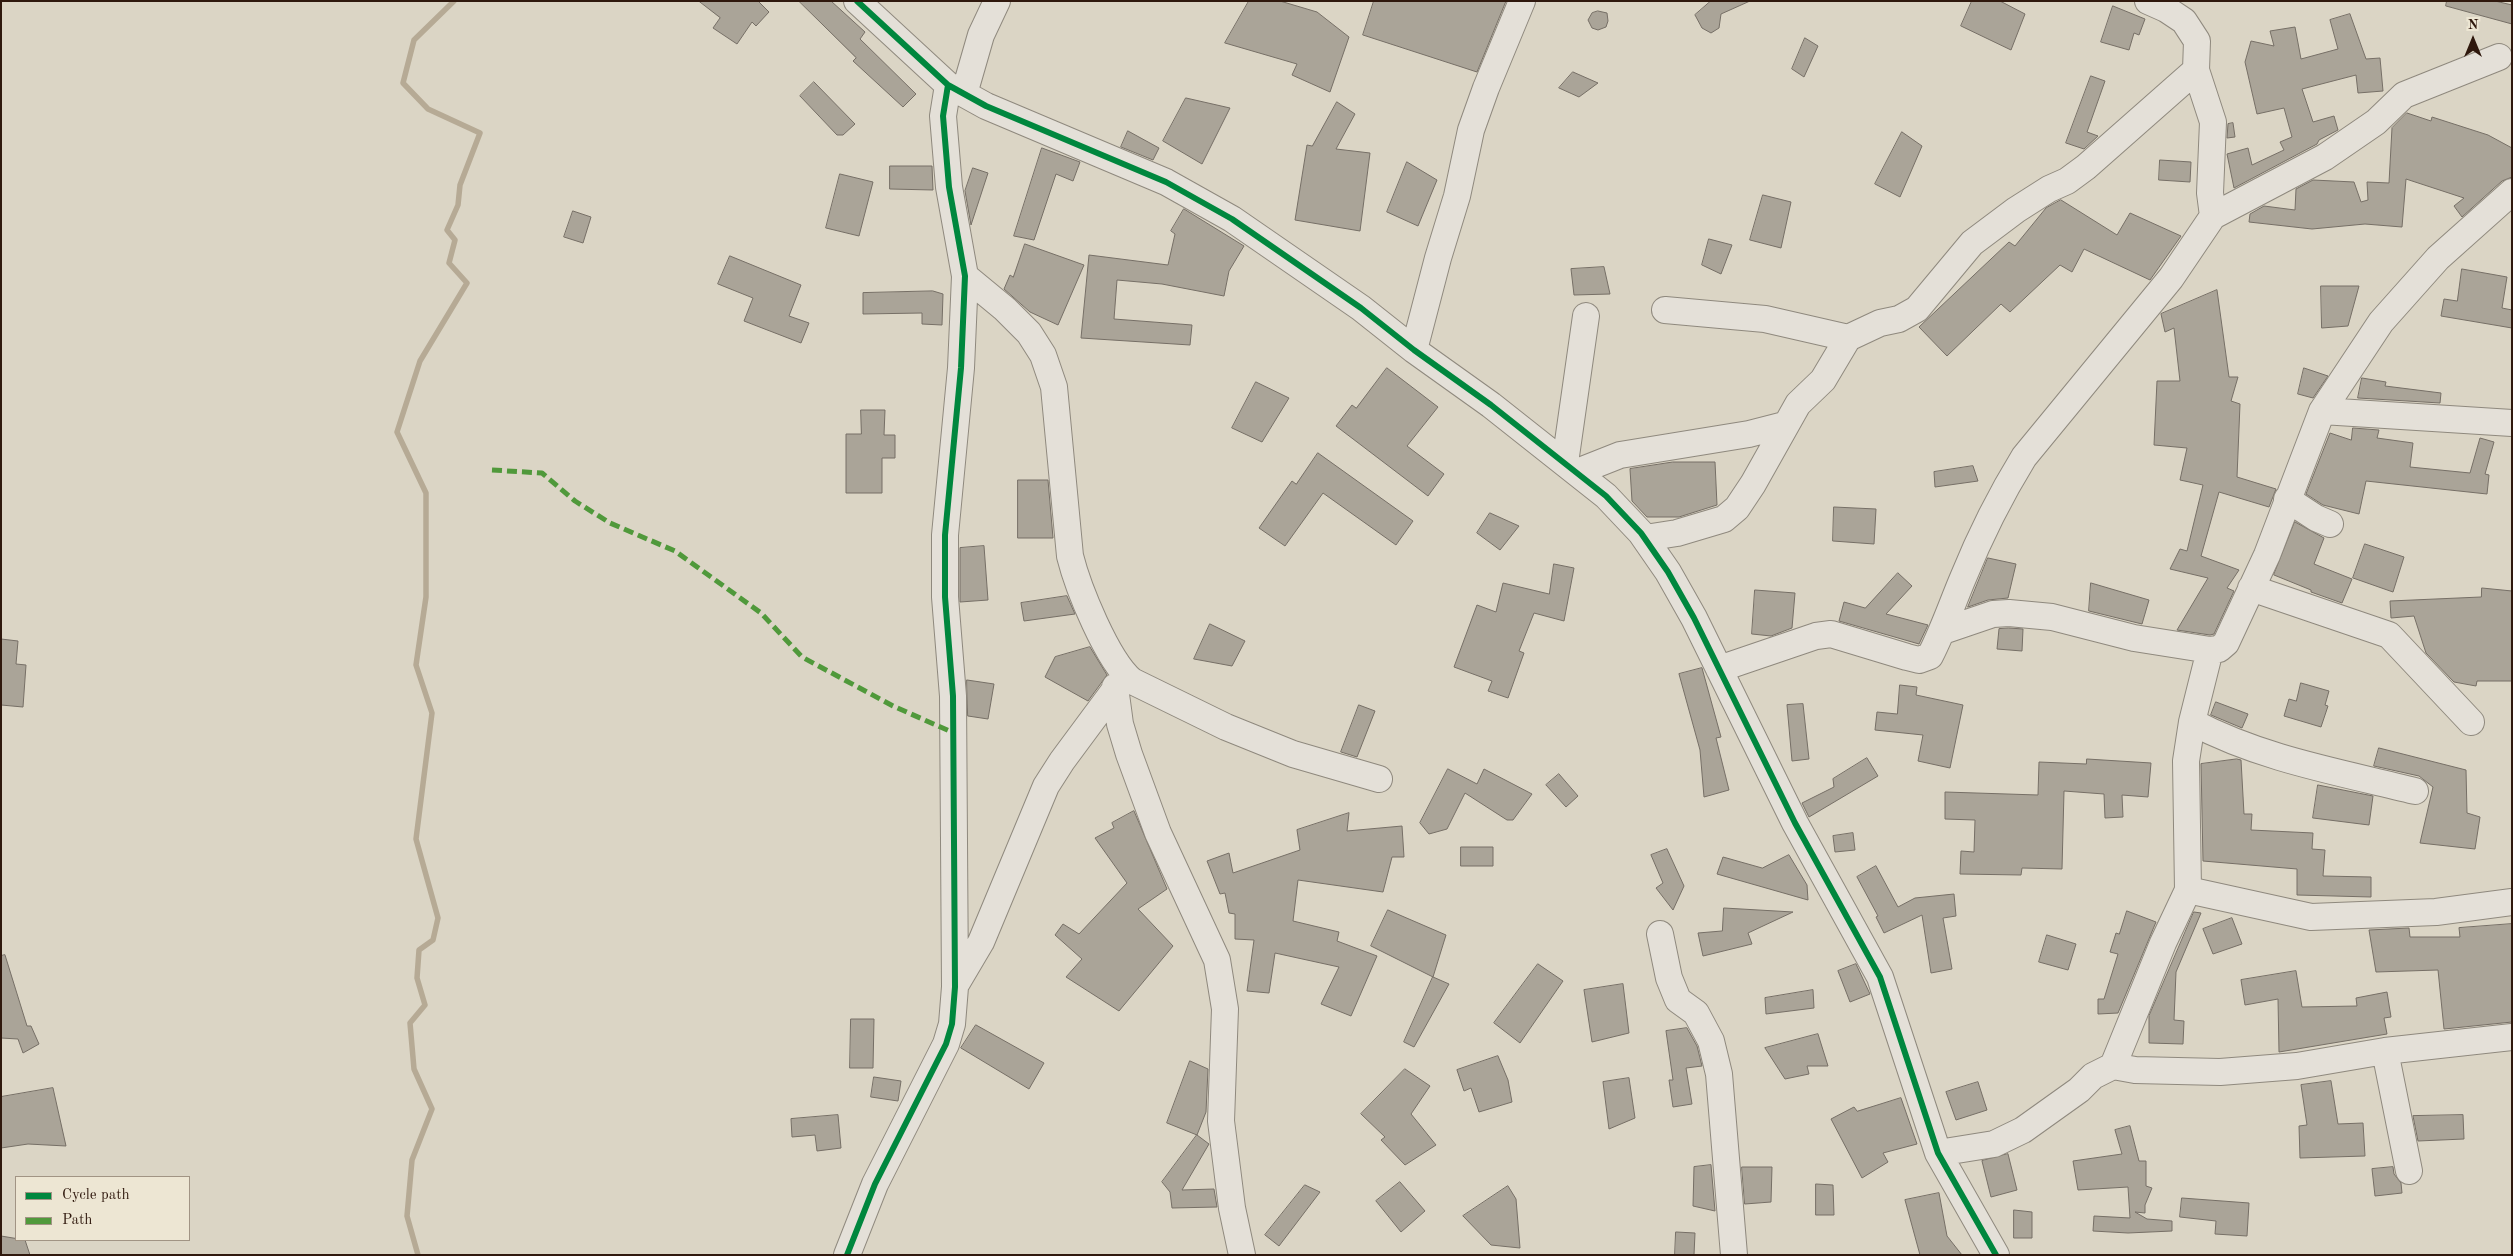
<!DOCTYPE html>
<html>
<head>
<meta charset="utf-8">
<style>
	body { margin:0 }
	#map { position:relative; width:2513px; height:1256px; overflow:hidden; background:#dbd5c5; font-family:"Old Standard TT",serif }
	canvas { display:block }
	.frame { position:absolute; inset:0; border:2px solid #2f180d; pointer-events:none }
	.legend { position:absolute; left:15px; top:1176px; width:175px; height:65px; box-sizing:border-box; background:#ede6d3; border:1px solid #a19484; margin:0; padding:6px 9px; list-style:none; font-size:15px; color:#2f180d }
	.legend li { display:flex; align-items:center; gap:10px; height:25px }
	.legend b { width:25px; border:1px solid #a19484 }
	.north { position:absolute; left:2448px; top:15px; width:50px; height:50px; -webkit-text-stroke:4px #ede6d3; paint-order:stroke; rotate:0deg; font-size:14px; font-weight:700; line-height:20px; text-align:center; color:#2f180d }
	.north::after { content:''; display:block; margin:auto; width:18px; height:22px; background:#2f180d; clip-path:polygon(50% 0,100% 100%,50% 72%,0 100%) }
</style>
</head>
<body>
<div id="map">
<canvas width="2513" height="1256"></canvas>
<div class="frame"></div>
<ul class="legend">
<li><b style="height:6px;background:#00873e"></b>Cycle path</li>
<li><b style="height:6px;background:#50993b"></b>Path</li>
</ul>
<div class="north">N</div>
</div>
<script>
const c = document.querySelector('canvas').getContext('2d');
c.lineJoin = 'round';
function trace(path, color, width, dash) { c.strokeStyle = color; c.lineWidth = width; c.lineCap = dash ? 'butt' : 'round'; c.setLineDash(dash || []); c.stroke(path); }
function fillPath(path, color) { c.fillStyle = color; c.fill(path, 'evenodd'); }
const stream = new Path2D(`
	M418 1255 407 1216 412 1160 432 1109 414 1069 410 1023 425 1005 417 978 419 950 433 940 438 918 416 839 432 713 416 665 426 597V493L397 432 420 361 467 283 449 263 455 240 447 230 458 205 460 185 480 133 428 109 403 83 414 40 454 1`);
const building = new Path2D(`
	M699 1H758L769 12 756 26 752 22 737 44 713 28 720 18Z
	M799 1H831L865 32 860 39 916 94 903 107 853 61 856 58Z
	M1249 1H1280L1317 12 1349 37 1330 92 1292 75 1297 64 1225 43Z
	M1374 1H1506L1477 72 1363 35Z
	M1711 1H1750L1721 14 1719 28 1711 33 1702 28 1695 15Z
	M1972 1H2000L2025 14 2011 50 1961 26Z
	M2447 1H2495L2512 5V24L2446 6Z
	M2113 6 2145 19 2139 35 2134 33 2129 50 2101 42Z
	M1598 11 1607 13 1608 21 1606 27 1598 30 1592 28 1588 20 1592 13Z
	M2350 14 2366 59 2380 58 2383 91 2358 93 2356 75 2302 89 2313 122 2334 116 2338 130 2319 140 2317 144 2234 188 2227 154 2248 148 2252 165 2284 150 2280 142 2292 137 2284 108 2257 114 2245 62 2251 41 2274 46 2270 31 2295 27 2301 59 2338 49 2330 20Z
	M1805 38 1818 46 1804 77 1792 69Z
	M1573 72 1598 83 1579 97 1559 88Z
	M2091 76 2105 81 2087 132 2098 136 2084 149 2066 143Z
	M814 82 855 124 843 135H837L800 96Z
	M1186 98 1230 108 1202 164 1163 141Z
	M1337 102 1355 114 1336 149 1370 153 1360 231 1295 220 1307 145 1312 146Z
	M2407 113 2431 121 2432 117 2488 135 2512 148V177L2502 181 2462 217 2454 206 2464 198 2406 179 2402 227 2365 224 2312 229 2249 222 2250 214 2264 206 2295 210 2296 189 2313 180 2354 182 2361 202 2368 200 2367 182 2389 183 2392 128Z
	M2233 123 2235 137 2227 138 2228 124Z
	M1128 131 1159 148 1153 160 1121 147Z
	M1902 132 1922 146 1900 197 1875 184Z
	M1042 148 1080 162 1073 181 1056 174 1034 240 1014 236Z
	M2160 160 2191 162 2190 182 2159 180Z
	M1407 162 1437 180 1418 226 1387 212Z
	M890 166H932L933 190 890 189Z
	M973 168 988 173 971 225 965 191Z
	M840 174 873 182 859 236 826 228Z
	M1763 195 1791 202 1781 248 1750 240Z
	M2061 200 2117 235 2130 213 2181 236 2150 280 2084 249 2072 272 2060 265 2010 312 2001 304 1947 356 1919 327 2009 242 2015 246 2046 208Z
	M1184 209 1244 246 1229 271 1224 296 1162 284 1117 280 1114 319 1192 325 1190 345 1081 338 1089 255 1168 265 1175 234 1171 231Z
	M573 211 591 217 583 243 564 237Z
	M1709 239 1732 245 1721 274 1702 265Z
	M1025 244 1084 265 1058 325 1030 312 1004 289 1010 275 1013 277Z
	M730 256 801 285 789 316 809 323 801 343 744 321 753 298 718 284Z
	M1604 267 1610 294 1574 295 1571 269Z
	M2462 269 2507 277 2502 308 2512 310V328L2441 316 2444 299 2457 301Z
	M2321 286H2359L2348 326 2322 328Z
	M2217 290 2229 377H2238L2231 401 2240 404 2237 477 2276 489 2269 507 2219 492 2201 556 2239 570 2227 588 2234 591 2214 634 2210 635 2177 630 2208 578 2170 569 2180 549 2187 551 2203 485 2180 480 2187 448 2154 445 2157 381H2180L2174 328 2165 332 2161 314Z
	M933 291 943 294 942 325 922 324V313L863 314V293Z
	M1387 368 1438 407 1407 446 1444 474 1428 496 1336 426 1352 405 1356 408Z
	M2304 368 2328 376 2313 398 2298 394Z
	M2362 378 2386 382 2385 386 2441 393 2440 403 2358 398Z
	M1256 382 1289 398 1262 442 1232 428Z
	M861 410H885L884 435H895V458H882V493H846V434H861Z
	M2353 428 2379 430 2377 438 2413 443 2410 467 2470 473 2480 438 2494 442 2485 474 2489 475 2487 494 2366 481 2359 514 2323 505 2306 494 2330 433 2351 440Z
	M1318 453 1413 521 1396 545 1323 493 1285 546 1259 528 1292 481 1296 484Z
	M1673 462H1715L1717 505 1679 517H1647L1632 501 1630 469Z
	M1973 466 1978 481 1935 487 1934 472Z
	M1018 480H1048L1053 538H1018Z
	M1834 507 1876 509 1874 544 1833 541Z
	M1490 513 1519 526 1500 550 1477 533Z
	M2295 522 2324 538 2314 564 2352 579 2342 603 2311 592V590L2274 575Z
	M2365 544 2404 557 2393 592 2353 578Z
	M984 546 988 600 960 602V548Z
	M1988 558 2016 564 2008 598 1988 600 1968 607Z
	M1554 564 1574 568 1564 621 1534 613 1519 651 1524 653 1508 698 1488 691 1492 681 1454 667 1477 605 1496 612 1503 583 1549 594Z
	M1898 573 1912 586 1886 614 1928 625 1919 644 1839 621 1844 602 1865 608Z
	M2091 583 2149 600 2142 624 2089 611Z
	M2482 588 2512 591V681H2477L2476 686 2454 682 2426 653 2414 616 2391 618 2390 601 2481 597Z
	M1755 590 1795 593 1792 628 1771 636 1752 634Z
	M1067 596 1075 614 1024 621 1021 603Z
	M1210 624 1245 641 1232 666 1194 659Z
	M2009 628 2023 629 2022 651 1997 649 1999 629Z
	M1 639 18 641 16 664 26 665 23 707 1 705Z
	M1090 647 1107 675 1088 701 1045 677 1055 657Z
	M1702 668 1721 737 1716 738 1729 790 1704 797 1700 750 1679 674Z
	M967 680 994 684 988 719 968 716Z
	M2301 683 2329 691 2325 705 2328 706 2321 727 2284 716 2289 699 2296 701Z
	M1900 685 1917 687 1916 695 1963 705 1950 768 1918 761 1923 735 1875 730 1877 712 1897 714Z
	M2216 702 2248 714 2242 728 2211 715Z
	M1803 704 1809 759 1792 761 1787 705Z
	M1359 705 1375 711 1357 757 1341 752Z
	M2379 748 2466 770 2467 813 2480 817 2475 849 2420 843 2433 787 2419 776 2374 766Z
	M1867 758 1878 776 1809 817 1802 803 1834 787 1833 779Z
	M2087 759 2151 763 2148 797 2122 795 2123 817 2105 818 2104 794 2064 791 2062 869 2022 868 2021 875 1960 874 1961 851 1974 852 1975 820 1945 819V792L2038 795 2039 762 2086 764Z
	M2237 759 2241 760 2244 814H2252L2251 830 2313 833 2312 849 2325 850 2323 876 2371 877V897L2297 895V869L2203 861 2201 764Z
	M1448 769 1477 784 1484 769 1532 794 1513 820H1507L1465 793 1447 829 1429 834 1420 823Z
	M1559 774 1578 796 1566 807 1546 785Z
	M2318 785 2373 796 2369 825 2313 818Z
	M1134 811 1167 889 1138 909 1173 946 1119 1011 1066 977 1082 959 1055 935 1063 924 1079 934 1127 883 1095 838 1114 828 1112 823Z
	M1349 813 1347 831 1402 826 1404 857H1392L1383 892 1298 880 1293 921 1339 932 1337 941 1377 956 1351 1016 1321 1004 1339 967 1275 953 1269 993 1247 991 1254 940 1235 939V914L1229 913 1225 893 1220 894 1207 861 1229 853 1233 873 1300 850 1297 830Z
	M1853 833 1855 850 1835 852 1833 836Z
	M1461 847H1493V866H1461Z
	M1667 849 1684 886 1673 910 1656 888 1663 883 1651 855Z
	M1789 855 1807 885 1808 900 1717 874 1723 857 1762 868Z
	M1876 866 1898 907 1915 898 1954 894 1956 916 1943 918 1952 969 1931 973 1922 915 1884 933 1876 917 1878 916 1857 877Z
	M1724 908 1793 912 1748 933 1752 944 1703 956 1698 933 1722 931Z
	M1388 910 1446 935 1433 977 1371 946Z
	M2127 911 2156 922 2118 1013 2098 1014V999H2104L2118 954 2110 952 2116 933 2119 934Z
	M2194 912 2201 913 2176 972 2174 1020 2184 1021 2183 1044 2149 1043V1016Z
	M2232 918 2242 944 2213 954 2203 929Z
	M2512 924V1022L2444 1029 2438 970 2376 972 2369 930 2409 928 2410 937H2460L2459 928Z
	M2047 935 2076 944 2068 970 2039 962Z
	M5 955 27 1026H31L39 1044 23 1053 18 1039 1 1038V956Z
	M1538 964 1563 981 1520 1043 1494 1023Z
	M1856 964 1870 994 1850 1002 1838 971Z
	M2296 971 2302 1007 2357 1006 2356 998 2387 992 2391 1017 2384 1018 2387 1034 2279 1052 2278 999 2245 1005 2241 980Z
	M1433 977 1449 984 1414 1047 1404 1042Z
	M1623 984 1629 1033 1592 1042 1584 990Z
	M1813 990 1814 1008 1766 1014 1765 998Z
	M851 1019H874L873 1068H850Z
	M976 1025 1044 1063 1029 1089 961 1048Z
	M1687 1028 1697 1046 1702 1066 1686 1068 1692 1104 1673 1107 1669 1080H1673L1666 1031Z
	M1818 1034 1828 1066H1807L1809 1074 1785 1079 1765 1048Z
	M1498 1056 1508 1080 1512 1102 1479 1112 1471 1088 1464 1091 1457 1070Z
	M1190 1061 1208 1069 1206 1112 1197 1135 1167 1123Z
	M1405 1069 1430 1086 1411 1114 1436 1145 1405 1165 1381 1140 1385 1137 1361 1114Z
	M874 1077 901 1081 898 1101 871 1097Z
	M1629 1078 1635 1118 1609 1129 1603 1082Z
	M2331 1081 2338 1124 2363 1123 2365 1156 2300 1158 2299 1126 2307 1125 2301 1085Z
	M1978 1082 1987 1110 1956 1120 1946 1092Z
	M53 1088 66 1146 28 1144 1 1148V1097Z
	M1901 1098 1917 1144 1883 1153 1888 1162 1862 1178 1831 1119 1854 1107 1857 1111Z
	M838 1115 841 1148 817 1151 815 1135 792 1137 791 1119Z
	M2463 1115 2464 1139 2418 1141 2413 1116Z
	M2130 1126 2139 1161H2146V1186L2152 1188 2145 1205V1213L2135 1212 2147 1219 2172 1221V1231L2128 1233 2093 1231 2094 1216 2130 1218 2128 1187 2078 1190 2073 1161 2122 1154 2115 1130Z
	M1197 1135 1209 1144 1182 1190 1214 1189 1217 1207 1172 1208 1170 1192 1162 1182Z
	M2008 1154 2017 1190 1991 1197 1982 1161Z
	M1711 1165 1715 1211 1693 1206 1694 1167Z
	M1742 1167H1772L1771 1202 1745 1204Z
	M2393 1167 2394 1174 2401 1183 2402 1193 2375 1196 2372 1169Z
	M1400 1182 1425 1211 1401 1232 1376 1201Z
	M1816 1184 1833 1185 1834 1215H1816Z
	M1305 1185 1320 1192 1279 1246 1265 1235Z
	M1508 1186 1516 1199 1520 1248 1491 1245 1463 1216Z
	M1939 1193 1947 1236 1962 1255H1920L1905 1200Z
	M2182 1198 2249 1203 2247 1236 2215 1234 2216 1221 2180 1217Z
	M2014 1210 2032 1212V1238H2014Z
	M1676 1232 1695 1233 1694 1255H1675Z
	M1 1236 25 1240 30 1255H1Z`);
const minor = new Path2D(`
	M857 1 948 85 986 106 1166 182 1232 219 1361 308 1414 350 1491 405 1606 496 1641 533 1668 572 1694 618 1795 823 1880 977 1938 1153 1996 1255
	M2148 1 2166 9 2184 21 2197 41 2196 70 2213 122 2210 193 2213 216
	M964 94 981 35 997 1
	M965 276 1005 309 1029 333 1043 355 1054 387 1070 556C1078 588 1107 660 1132 681L1226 727 1293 754 1379 779
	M1665 310 1765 319 1848 338
	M1414 350 1438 258 1457 196 1471 130 1486 88 1522 1
	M2322 411 2512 423
	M1565 463 1586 316
	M1577 472 1620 455 1749 434 1784 425
	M2287 499 2316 518 2330 524
	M1645 538 1677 533 1724 519 1737 508 1753 484 1798 404 1823 380 1848 338 1880 323 1899 319 1917 309 1972 243 2016 210 2049 189 2067 181 2086 167 2196 70
	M2251 588 2389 635 2471 722
	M1943 631 1993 614 2009 613 2052 617 2134 638 2210 650 2219 649 2226 643 2267 555 2322 411 2381 322 2438 258 2512 192
	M1719 669 1816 636 1831 634 1907 657 1919 660 1930 656C1943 631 1952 604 1963 578 1980 536 2000 496 2024 457L2171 278 2213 216 2325 157 2376 122 2404 95 2499 57
	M1115 687 1120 724 1129 754 1158 833 1217 960 1225 1009 1221 1121 1232 1208 1242 1255
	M2192 722C2262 759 2339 772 2415 791
	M2188 890 2311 917 2436 912 2512 902
	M1660 934 1669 978 1678 1000 1696 1013 1711 1041 1719 1074 1734 1255
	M955 986 981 942 1046 786 1062 761 1122 680
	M2385 1051 2409 1171
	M2113 1066 2163 943 2188 890 2186 761 2192 722 2210 650
	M1938 1153 1994 1144 2023 1130 2079 1090 2093 1076 2113 1066 2135 1070 2220 1072 2297 1066 2385 1051 2512 1037
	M847 1255 875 1184 946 1044 952 1024 955 987 953 696 945 597V535L961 368 965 276 949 187 943 116 948 85`);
const quiet = new Path2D(`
	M492 470 542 473 575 501 610 523 675 551 761 613 802 657 893 706 954 733`);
const cycleway = new Path2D(`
	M857 1 948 85 986 106 1166 182 1232 219 1361 308 1414 350 1491 405 1606 496 1641 533 1668 572 1694 618 1795 823 1880 977 1938 1153 1996 1255
	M847 1255 875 1184 946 1044 952 1024 955 987 953 696 945 597V535L961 368 965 276 949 187 943 116 948 85`);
trace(stream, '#b6aa95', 5.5);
fillPath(building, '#aaa498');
trace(building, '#766f66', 1);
trace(minor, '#8f897e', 28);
trace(minor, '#e4e0d8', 26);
trace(quiet, '#50993b', 5, [10, 5]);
trace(cycleway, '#00873e', 6);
</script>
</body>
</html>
